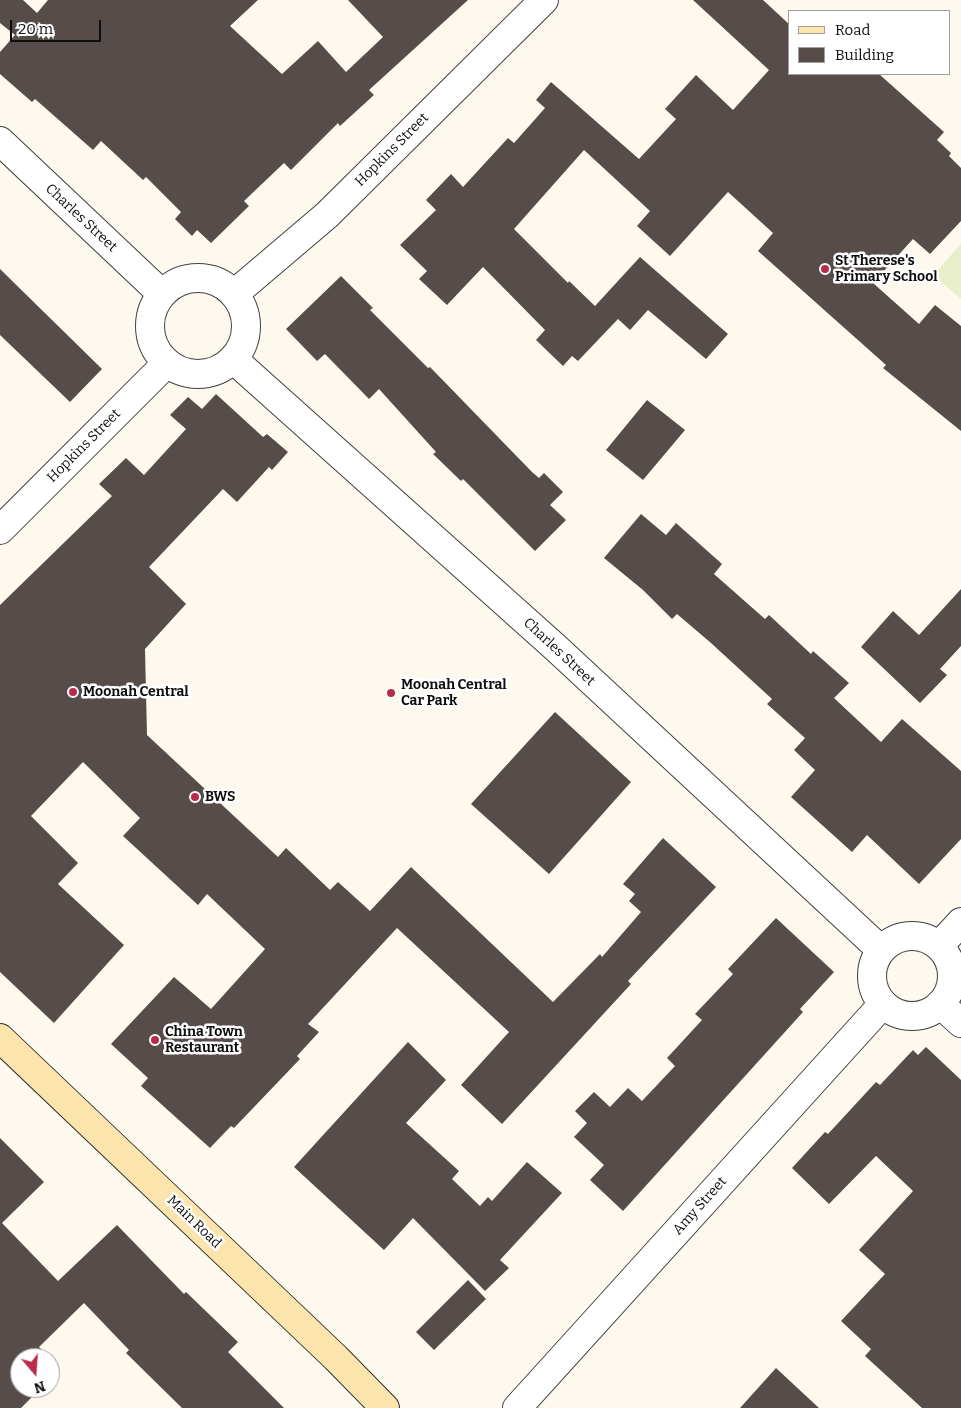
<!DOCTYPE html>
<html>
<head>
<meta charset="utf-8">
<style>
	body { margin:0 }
	#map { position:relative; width:961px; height:1408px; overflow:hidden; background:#fef9ef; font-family:Bitter,serif }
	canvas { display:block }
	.legend { position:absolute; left:788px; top:10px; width:162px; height:65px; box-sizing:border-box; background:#fff; border:1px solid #9f9f9f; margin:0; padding:6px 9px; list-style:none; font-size:15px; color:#0e0e0e }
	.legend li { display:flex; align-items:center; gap:10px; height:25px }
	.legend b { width:25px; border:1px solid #9f9f9f }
	.north { position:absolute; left:10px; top:1348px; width:50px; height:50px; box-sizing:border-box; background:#fff; border:1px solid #9f9f9f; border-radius:50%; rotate:162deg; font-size:14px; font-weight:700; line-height:20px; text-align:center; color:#0e0e0e }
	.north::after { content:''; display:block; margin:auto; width:18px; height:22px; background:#b82b4a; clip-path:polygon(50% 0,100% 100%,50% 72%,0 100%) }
	.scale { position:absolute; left:10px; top:20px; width:91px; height:22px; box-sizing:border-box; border:2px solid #0e0e0e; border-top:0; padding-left:6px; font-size:15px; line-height:18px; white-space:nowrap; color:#0e0e0e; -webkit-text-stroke:4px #fff; paint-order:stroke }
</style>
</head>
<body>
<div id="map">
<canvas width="961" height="1408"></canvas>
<ul class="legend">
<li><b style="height:6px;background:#fce5ac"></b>Road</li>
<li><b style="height:14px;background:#564d4a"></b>Building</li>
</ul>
<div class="north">N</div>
<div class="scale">20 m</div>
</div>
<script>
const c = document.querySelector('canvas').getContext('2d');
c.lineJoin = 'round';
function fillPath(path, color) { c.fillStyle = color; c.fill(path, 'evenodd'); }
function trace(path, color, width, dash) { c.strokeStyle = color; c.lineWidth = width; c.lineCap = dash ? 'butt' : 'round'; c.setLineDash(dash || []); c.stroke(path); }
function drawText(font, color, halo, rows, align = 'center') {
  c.font = font + ' Bitter,serif'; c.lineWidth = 5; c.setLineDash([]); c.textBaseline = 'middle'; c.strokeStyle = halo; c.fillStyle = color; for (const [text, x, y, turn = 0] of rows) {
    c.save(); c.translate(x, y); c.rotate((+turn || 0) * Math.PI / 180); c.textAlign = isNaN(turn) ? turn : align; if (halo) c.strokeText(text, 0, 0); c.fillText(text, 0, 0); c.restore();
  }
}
const pitch = new Path2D(`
	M961 244V299L933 275Z`);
const building = new Path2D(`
	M0 0H23L37 13 48 0H258L230 26 282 74 318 41 346 72 383 37 348 0H468L369 90 374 95 340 126 338 123 291 170 284 163 244 201 249 206 211 243 197 230 192 236 175 219 181 212 146 177 143 180 101 141 93 150 35 99 32 102 0 74V52L15 35 0 23Z
	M693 0H763L790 25V74H879L944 132 937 140 951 153 949 156 961 168V221L930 254 913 239 873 283 919 324 935 305 961 326V431L883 368 886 365 758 251 773 233 728 192 670 256 637 226 650 211 584 150 514 229 568 283 569 281 595 306 640 257 728 334 706 359 648 310 630 330 618 319 578 361 572 356 563 366 536 340 545 330 483 267 447 305 419 279 427 271 400 245 436 210 426 200 451 174 463 187 508 138 514 143 545 108 536 100 551 82 639 159 676 119 665 109 696 75 733 110 769 70Z
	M0 269 102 369 70 402 0 335Z
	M341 276 373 308 370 310 428 368 430 367 532 472 539 478 544 473 563 492 550 505 566 520 535 551 463 479 461 481 433 454 436 452 379 389 369 399 325 354 317 361 286 329Z
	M216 394 263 437 267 434 288 452 272 470 269 467 237 502 223 489 149 567 186 604 145 649 147 735 278 857 286 848 330 890 338 882 370 911 411 867 553 1002 600 954 602 957 641 912 629 901 635 894 623 884 663 838 716 887 628 981 631 984 502 1124 461 1085 509 1032 397 928 308 1024 319 1032 297 1056 300 1059 234 1128 231 1126 210 1148 141 1086 148 1078 111 1044 174 977 211 1009 265 949 207 894 198 905 123 836 140 818 83 762 31 816 78 863 58 884 124 945 54 1023 0 972V605L112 496 99 484 126 458 144 475 186 429 170 415 188 397 202 409Z
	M647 400 685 430 643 480 606 450Z
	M641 514 666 535 676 523 722 564 714 574 765 619 769 615 811 654 813 651 849 683 834 698 881 742 902 719 961 771V839L919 884 867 835 852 852 791 797 815 770 794 750 805 738 767 704 772 699 711 643 677 614 672 619 643 590 604 558Z
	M961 589V646L940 669 947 675 920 703 861 647 893 611 919 635Z
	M555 712 631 782 549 874 471 804Z
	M776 918 834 972 800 1009 803 1012 623 1211 590 1180 604 1165 574 1137 587 1123 575 1111 594 1092 610 1107 628 1088 642 1101 675 1066 667 1058 702 1020 695 1014 733 974 728 969Z
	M408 1042 446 1080 406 1123 459 1171 452 1179 480 1206 488 1197 492 1201 527 1162 562 1193 500 1260 509 1268 485 1291 413 1218 384 1250 294 1167Z
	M926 1047 961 1080V1408H922L865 1356 871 1349 841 1321 885 1274 859 1250 913 1191 876 1156 829 1204 792 1168 825 1132 828 1134 876 1082 880 1085 913 1050 918 1055Z
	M0 1138 44 1182 2 1223 58 1281 117 1225 184 1294 186 1292 238 1342 228 1352 284 1408H182L126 1353 129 1350 84 1303 39 1347 50 1358H20V1388H41L21 1408H0Z
	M468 1280 486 1299 434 1350 416 1332Z
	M50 1358 56 1364V1374L50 1379Z
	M776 1368 819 1408H740Z`);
const minor = new Path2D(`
	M234 294 327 215 544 0
	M939 946 961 922
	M517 1408 883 1004`);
const tertiary = new Path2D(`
	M0 141 162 294
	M150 326a48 48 0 1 1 96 0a48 48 0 1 1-96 0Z
	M233 359 556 648 881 950
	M0 530 167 363
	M872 976a40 40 0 1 1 80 0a40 40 0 1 1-80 0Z
	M940 1004 961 1023`);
const secondary = new Path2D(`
	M0 1038 336 1358 385 1408`);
const markers = [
	[825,269,5,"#b82b4a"],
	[73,692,5,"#b82b4a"],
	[391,693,5,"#b82b4a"],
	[195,797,5,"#b82b4a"],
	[155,1040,5,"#b82b4a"]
];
const streetNames = [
	["Hopkins Street",392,150,-45],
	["Charles Street",81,218,43],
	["Hopkins Street",84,446,-45],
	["Charles Street",559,652,43],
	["Amy Street",700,1206,-48],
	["Main Road",194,1222,44]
];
const poiNames = [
	["St Therese's",835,261],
	["Primary School",835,277],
	["Moonah Central",401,685],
	["Car Park",401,701],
	["Moonah Central",83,692],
	["BWS",205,797],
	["China Town",165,1032],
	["Restaurant",165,1048]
];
fillPath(pitch, '#e9efcb');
fillPath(building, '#564d4a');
trace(minor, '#414141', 30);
trace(tertiary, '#414141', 30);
trace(secondary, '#303030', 30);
trace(minor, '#fff', 28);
trace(tertiary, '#fff', 28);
trace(secondary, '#fce5ac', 28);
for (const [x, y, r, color] of markers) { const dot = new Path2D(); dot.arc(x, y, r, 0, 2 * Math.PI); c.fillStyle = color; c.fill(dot); trace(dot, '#fff', 2); }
drawText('14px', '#0e0e0e', '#fff', streetNames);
drawText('bold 14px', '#0e0e0e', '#fff', poiNames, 'left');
</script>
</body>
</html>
